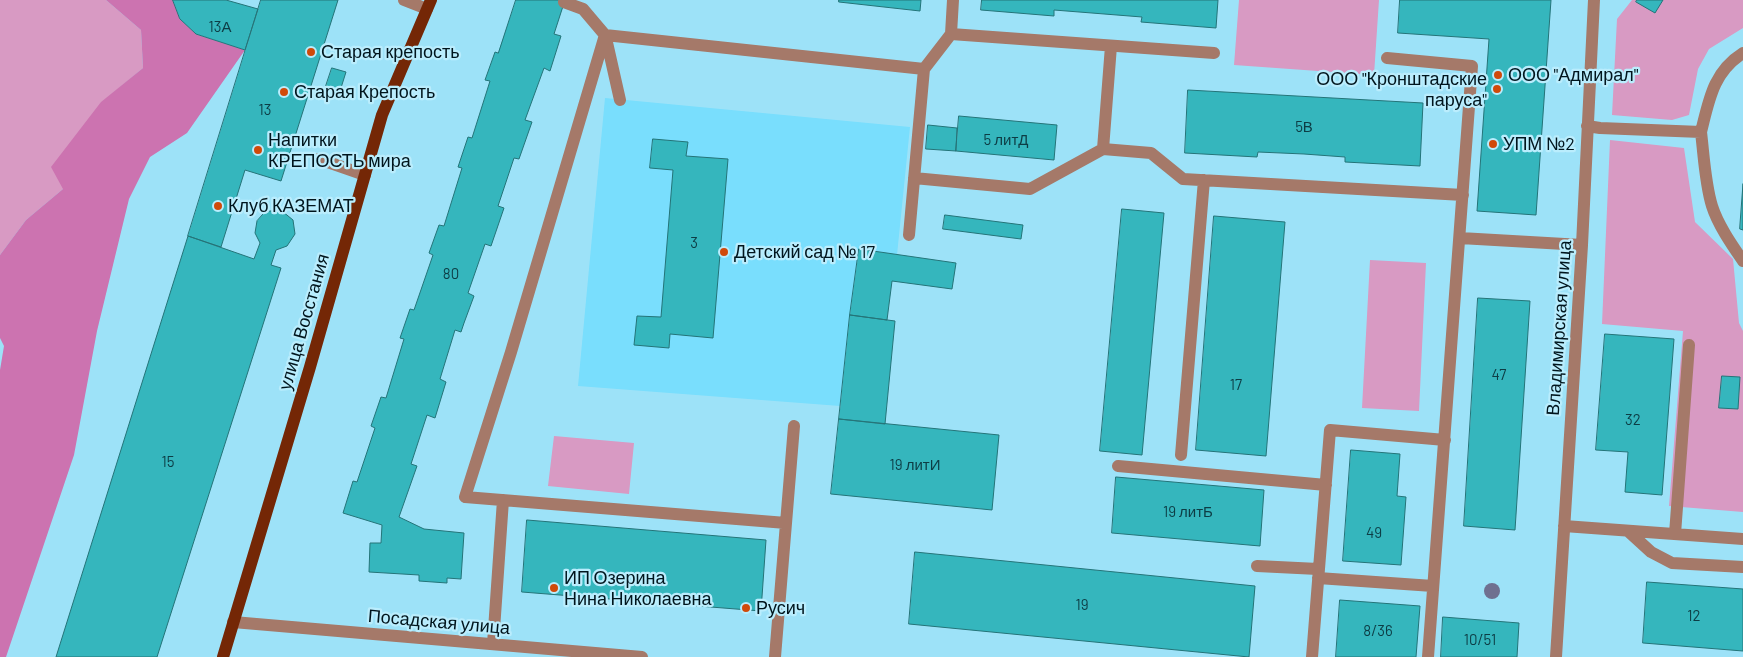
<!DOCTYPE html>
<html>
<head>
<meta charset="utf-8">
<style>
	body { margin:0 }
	canvas { display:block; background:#9de2f8 }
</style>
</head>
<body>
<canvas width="1743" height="657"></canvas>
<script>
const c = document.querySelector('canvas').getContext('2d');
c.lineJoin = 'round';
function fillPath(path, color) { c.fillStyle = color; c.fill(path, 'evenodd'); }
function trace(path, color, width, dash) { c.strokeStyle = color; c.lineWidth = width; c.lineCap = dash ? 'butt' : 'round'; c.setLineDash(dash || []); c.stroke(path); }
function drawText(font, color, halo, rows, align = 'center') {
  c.font = font + ' Barlow,sans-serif'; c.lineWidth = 4.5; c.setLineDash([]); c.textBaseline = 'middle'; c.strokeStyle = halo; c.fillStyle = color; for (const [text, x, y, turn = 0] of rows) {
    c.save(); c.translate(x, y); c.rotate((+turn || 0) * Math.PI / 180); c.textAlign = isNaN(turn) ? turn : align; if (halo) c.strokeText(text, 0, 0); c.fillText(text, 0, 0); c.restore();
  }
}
const built = new Path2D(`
	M605 98 910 127 897 255 859 249 850 315 840 406 578 386Z`);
const green = new Path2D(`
	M0 0H106L141 30 143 68 101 103 63 189 26 220 0 255Z
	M1239 0H1379L1374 75 1234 65Z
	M1632 0H1743V28L1709 49 1698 69 1689 115 1672 120 1612 115 1617 19Z
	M1610 140 1684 148 1695 222 1733 259 1739 323 1743 331V512L1669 506 1683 331 1602 324Z
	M1370 260 1426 263 1419 411 1362 408Z
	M554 436 634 443 629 494 548 486Z`);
const forest = new Path2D(`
	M106 0H173L180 19 196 34 245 50 187 133 150 157 129 199 97 331 74 455 6 657H0V370L4 346 0 338V255L26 220 63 189 51 167 101 102 143 68 141 30Z`);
const building = new Path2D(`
	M173 0H226L258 9 245 50 196 34 180 19Z
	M261 0H338L281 181 245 170 221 247 188 236Z
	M516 0H565L554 34 561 36 550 71 544 68 525 120 532 122 519 159 514 158 498 206 504 208 491 246 485 244 468 293 474 296 464 323 461 332 455 330 440 379 446 382 435 418 427 415 411 464 417 466 399 517 424 529 464 533 461 579 447 578V583L419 581V575L369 572 370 543H381L382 525 343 513 353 481 357 482 375 428 371 426 381 397 386 398 404 339 400 338 410 309 414 310 433 255 429 253 439 225 444 226 462 168 458 167 468 137 472 138 490 81 485 80 495 52 498 53Z
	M839 0H921L920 11 839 2Z
	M982 0H1218L1216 28 1141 22 1142 17 1054 10V16L981 10Z
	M1400 0H1551L1536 215 1477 211 1489 39 1398 33Z
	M1637 0H1663L1655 13 1636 2Z
	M332 68 346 72 340 91 326 86Z
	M1188 90 1423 103 1420 166 1345 162V157L1304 154 1258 152 1257 157 1185 153Z
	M959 116 1057 125 1054 160 956 151Z
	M928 125 957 128 956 151 926 149Z
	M653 139 688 142 686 156 728 159 713 338 670 334 669 348 634 345 637 316 661 317 673 170 650 168Z
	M1743 184V230L1740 229Z
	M1122 209 1164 213 1142 455 1100 451Z
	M266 211H282L293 220 295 234 287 246 276 250 271 265 281 268 157 657H56L188 236 254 259 260 243 255 233 257 221Z
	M945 215 1023 225 1021 239 943 229Z
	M1214 216 1285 222 1266 456 1196 450Z
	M859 249 956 263 952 289 892 281 887 320 850 315Z
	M1478 298 1530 301 1515 530 1464 526Z
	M850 315 895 321 885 424 839 419Z
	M1605 334 1674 339 1662 495 1625 492 1628 452 1596 450Z
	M1722 376 1740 377 1738 409 1719 408Z
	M839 419 999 435 992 510 831 494Z
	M1351 450 1400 454 1397 496 1406 497 1401 565 1343 561Z
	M1116 477 1264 490 1260 546 1112 533Z
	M527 520 766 540 761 611 522 592Z
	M915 552 1255 586 1249 657 909 624Z
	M1647 582 1743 589V651L1643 643Z
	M1340 600 1420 606 1416 657H1336Z
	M1443 617 1519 623 1517 657H1441Z`);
const minor = new Path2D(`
	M404 0 427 9
	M564 2 583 9 605 35 924 69
	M951 34 1214 53
	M605 35 511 352 465 497 786 523
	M606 38 620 100
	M1387 58 1472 66 1428 657
	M1587 126 1600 128 1701 132C1709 100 1713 72 1743 53
	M1701 132C1704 157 1705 183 1712 206 1718 225 1732 245 1743 261
	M1103 149 1111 46
	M319 159 365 175
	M914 178 1030 189 1103 149 1151 153 1183 179 1463 195
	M909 235 924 69 951 34 953 0
	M1460 238 1582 245
	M1181 455 1204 180
	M1118 466 1326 485
	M1564 526 1743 539
	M1628 531 1651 552 1672 563 1743 567
	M1675 534 1689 345
	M1257 566 1318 569
	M1318 578 1433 586
	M233 622 642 657
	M493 644 503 500
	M775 657 794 426
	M1312 657 1330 430 1445 440
	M1556 657 1582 245 1594 0`);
const major = new Path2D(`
	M223 657 310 367 382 115 431 0`);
const trees = [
	[1492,591]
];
const markers = [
	[311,52,5,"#d04a0a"],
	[1498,75,5,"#d04a0a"],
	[1497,89,5,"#d04a0a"],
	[284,92,5,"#d04a0a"],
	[1493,144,5,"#d04a0a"],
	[258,150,5,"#d04a0a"],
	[218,206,5,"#d04a0a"],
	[724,252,5,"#d04a0a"],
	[554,588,5,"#d04a0a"],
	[746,608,5,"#d04a0a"]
];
const numberNames = [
	["13А",220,27],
	["13",265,110],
	["5В",1304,127],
	["5 литД",1006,140],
	["3",694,243],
	["80",451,274],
	["47",1499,375],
	["17",1236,385],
	["32",1633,420],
	["15",168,462],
	["19 литИ",915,465],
	["19 литБ",1188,512],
	["49",1374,533],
	["19",1082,605],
	["12",1694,616],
	["8/36",1378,631],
	["10/51",1480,640]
];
const poiNames = [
	["Старая крепость",321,52],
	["ООО \"Адмирал\"",1508,75],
	["ООО \"Кронштадские",1487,79,"right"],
	["паруса\"",1487,100,"right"],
	["Старая Крепость",294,92],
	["Напитки",268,140],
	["КРЕПОСТЬ мира",268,161],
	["УПМ №2",1503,144],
	["Клуб КАЗЕМАТ",228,206],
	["Детский сад № 17",734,252],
	["ИП Озерина",564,578],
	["Нина Николаевна",564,599],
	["Русич",756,608]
];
const streetNames = [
	["улица Восстания",304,322,-74],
	["Владимирская улица",1559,328,-86],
	["Посадская улица",439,622,5]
];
fillPath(built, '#79defd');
fillPath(green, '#d89ac3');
fillPath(forest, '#cc73b0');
fillPath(building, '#35b6bd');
trace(building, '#247478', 1);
trace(minor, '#a57969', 12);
trace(major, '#742706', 12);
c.fillStyle = '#6f7090';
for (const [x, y] of trees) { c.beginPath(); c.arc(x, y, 8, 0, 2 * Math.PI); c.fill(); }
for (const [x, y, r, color] of markers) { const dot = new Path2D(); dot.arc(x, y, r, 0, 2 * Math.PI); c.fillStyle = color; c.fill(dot); trace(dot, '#baedfd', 2); }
drawText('15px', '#0d3d45', null, numberNames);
drawText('18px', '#00151d', '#baedfd', poiNames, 'left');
drawText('18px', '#00151d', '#baedfd', streetNames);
</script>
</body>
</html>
